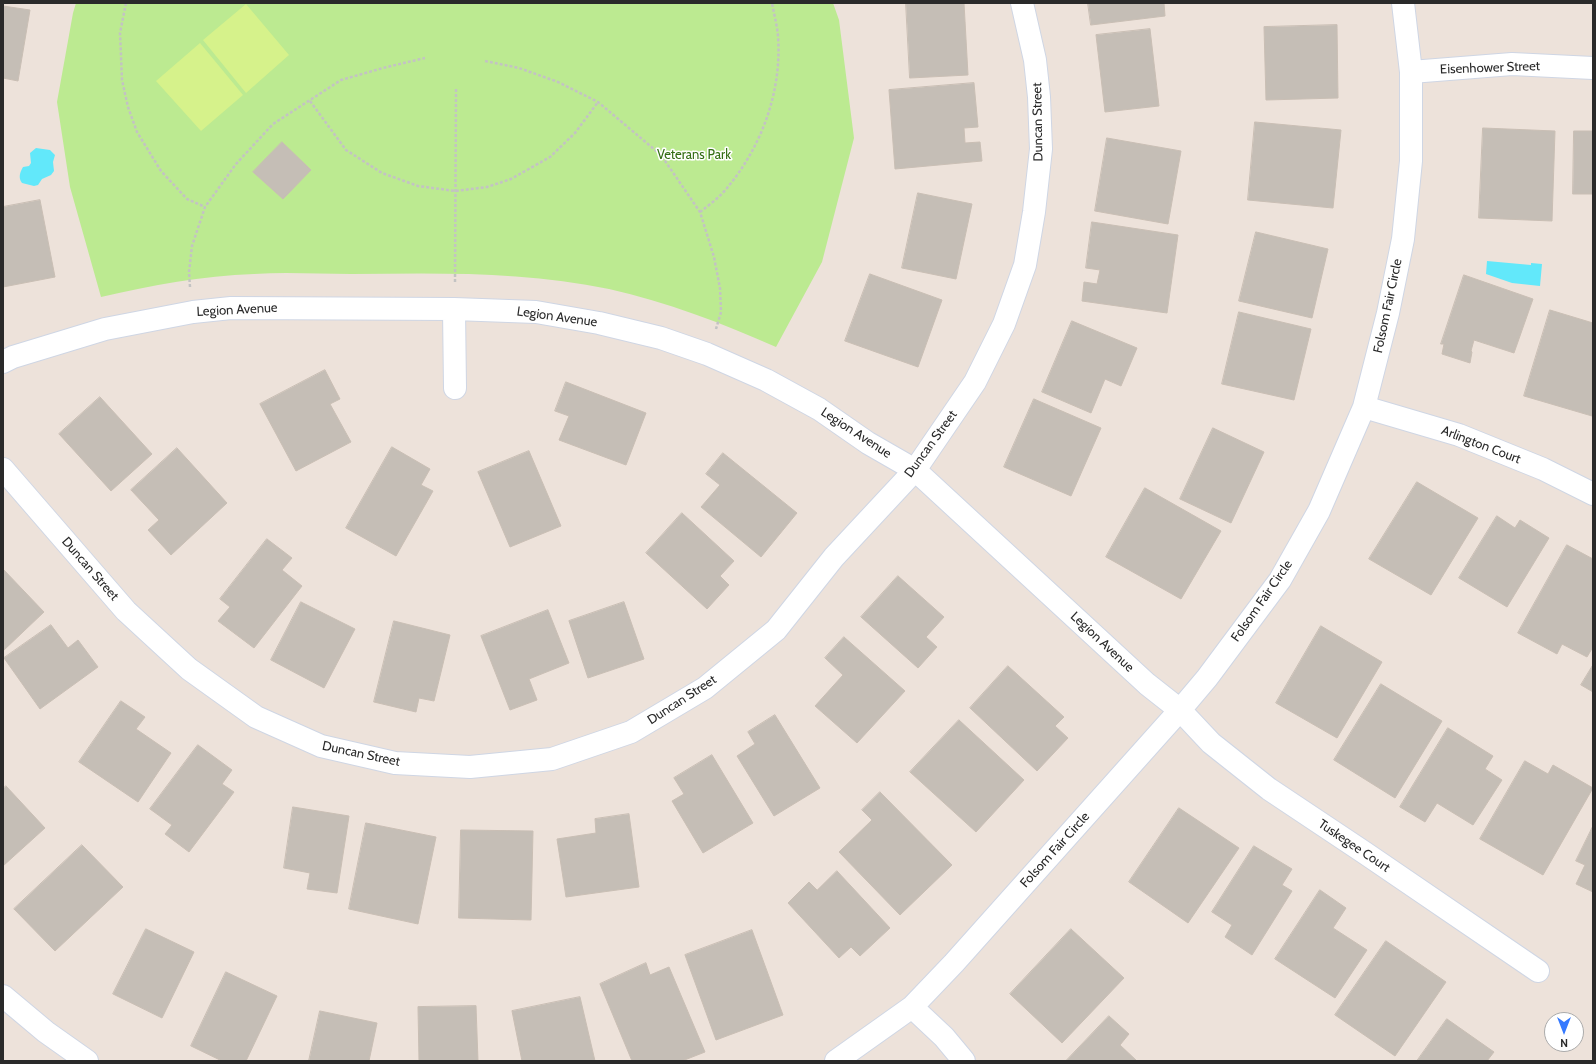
<!DOCTYPE html>
<html>
<head>
<meta charset="utf-8">
<style>
	body { margin:0 }
	#map { position:relative; width:1596px; height:1064px; overflow:hidden; background:#ede2da; font-family:Cabin,sans-serif }
	canvas { display:block }
	.frame { position:absolute; inset:0; border:4px solid #2a2a2a; pointer-events:none }
	.north { position:absolute; left:1544px; top:1012px; width:40px; height:40px; box-sizing:border-box; background:#fff; border:1px solid #aaa; border-radius:50%; rotate:180deg; font-size:11px; font-weight:700; line-height:16px; text-align:center; color:#2a2a2a }
	.north::after { content:''; display:block; margin:auto; width:14px; height:18px; background:#3579ff; clip-path:polygon(50% 0,100% 100%,50% 72%,0 100%) }
</style>
</head>
<body>
<div id="map">
<canvas width="1596" height="1064"></canvas>
<div class="frame"></div>
<div class="north">N</div>
</div>
<script>
const c = document.querySelector('canvas').getContext('2d');
c.lineJoin = 'round';
function fillPath(path, color) { c.fillStyle = color; c.fill(path, 'evenodd'); }
function trace(path, color, width, dash) { c.strokeStyle = color; c.lineWidth = width; c.lineCap = dash ? 'butt' : 'round'; c.setLineDash(dash || []); c.stroke(path); }
function drawText(font, color, halo, rows, align = 'center') {
  c.font = font + ' Cabin,sans-serif'; c.lineWidth = 3; c.setLineDash([]); c.textBaseline = 'middle'; c.strokeStyle = halo; c.fillStyle = color; for (const [text, x, y, turn = 0] of rows) {
    c.save(); c.translate(x, y); c.rotate((+turn || 0) * Math.PI / 180); c.textAlign = isNaN(turn) ? turn : align; if (halo) c.strokeText(text, 0, 0); c.fillText(text, 0, 0); c.restore();
  }
}
const green = new Path2D(`
	M76 3H833L839 20 854 138 822 262 776 347C722 323 667 302 609 289 525 271 437 273 351 274 319 274 286 272 254 274 202 276 152 285 101 297L70 187 57 102 73 13Z`);
const pitch = new Path2D(`
	M246 4 289 55 246 93 203 40Z
	M200 43 243 95 201 131 156 81Z`);
const water = new Path2D(`
	M36 148 50 150 55 155 53 162 54 171 51 175 42 179 38 185 34 186 22 183C18 178 20 172 23 167L29 166 31 163 30 153Z
	M1487 261 1531 265V263L1542 264 1540 286 1512 283 1486 274Z`);
const building = new Path2D(`
	M906 3H964L968 75 910 78Z
	M1088 3H1164L1165 16 1091 25Z
	M3 6 30 10 18 81 3 78Z
	M1337 25 1338 98 1266 100 1264 27Z
	M1150 29 1159 106 1105 112 1096 35Z
	M974 83 978 127 964 128 965 143 980 142 982 161 895 169 889 90Z
	M1255 122 1341 130 1333 208 1248 200Z
	M1483 128 1555 131 1552 221 1479 218Z
	M1574 131H1593V194H1573Z
	M1107 138 1181 151 1168 224 1095 211Z
	M282 142 311 170 283 199 253 172Z
	M918 193 972 204 956 279 902 268Z
	M40 200 55 277 3 287V207Z
	M1092 222 1178 235 1167 313 1082 301 1084 282 1097 284 1100 270 1086 268Z
	M1256 232 1328 249 1312 318 1239 301Z
	M870 274 942 300 918 367 845 341Z
	M1464 275 1533 299 1514 353 1474 340 1471 351 1472 352 1470 363 1442 354 1444 344H1441Z
	M1550 310 1593 323 1592 416 1524 396Z
	M1239 312 1311 329 1294 400 1222 384Z
	M1072 321 1137 348 1121 386 1105 379 1091 413 1042 392Z
	M325 370 340 399 330 404 351 442 296 471 260 404Z
	M566 382 646 413 626 465 559 440 569 416 555 411Z
	M100 397 152 454 111 491 59 434Z
	M1034 399 1101 428 1071 496 1004 467Z
	M1213 428 1264 452 1231 523 1180 499Z
	M392 447 430 469 421 485 433 491 396 556 346 528Z
	M177 448 227 503 171 555 148 530 159 520 131 490Z
	M529 451 561 526 510 547 478 472Z
	M723 453 797 513 761 557 701 507 720 485 706 474Z
	M1417 482 1478 518 1431 595 1369 559Z
	M1145 488 1221 531 1181 599 1106 557Z
	M682 513 734 561 720 576 729 585 707 609 646 553Z
	M1497 516 1515 528 1520 520 1549 538 1507 607 1459 578Z
	M267 539 292 558 282 570 302 586 254 648 218 621 230 607 220 599Z
	M1567 545 1593 559V647L1587 657 1562 644 1557 654 1518 633Z
	M3 569 44 612 3 651Z
	M898 576 944 617 926 637 937 647 918 668 861 617Z
	M301 602 355 629 324 688 271 660Z
	M624 602 644 659 588 678 569 621Z
	M548 610 569 663 529 679 537 700 510 710 481 636Z
	M394 621 450 635 434 701 419 698 416 712 374 702Z
	M51 625 68 648 78 640 98 667 40 709 4 658Z
	M1321 626 1382 662 1337 738 1276 703Z
	M844 637 905 691 857 743 815 706 843 675 825 658Z
	M1593 665V692L1581 685Z
	M1008 666 1064 717 1055 726 1068 738 1037 771 970 708Z
	M1381 684 1442 721 1395 798 1334 760Z
	M121 701 145 717 136 729 171 753 138 802 79 762Z
	M775 715 820 788 774 816 737 756 755 744 748 732Z
	M959 720 1024 780 976 832 910 772Z
	M1448 728 1493 756 1485 769 1502 780 1473 825 1437 803 1425 822 1400 807Z
	M198 745 232 770 222 784 234 792 189 852 165 834 172 825 150 809Z
	M712 755 753 823 703 853 672 801 684 794 674 778Z
	M1525 761 1548 774 1553 765 1593 788 1543 875 1480 839Z
	M6 786 45 828 3 866V789Z
	M880 792 952 865 900 915 839 852 872 820 862 810Z
	M293 807 349 816 337 893 307 889 310 873 284 868Z
	M1179 808 1239 848 1188 923 1129 882Z
	M629 814 639 887 566 897 557 839 596 833 595 819Z
	M366 823 436 837 418 924 349 909Z
	M1593 826V892L1576 884 1585 865 1576 861Z
	M461 830 533 831 531 920 459 918Z
	M82 845 123 887 55 951 14 909Z
	M1254 846 1292 869 1282 885 1292 891 1252 955 1225 937 1232 925 1212 912Z
	M837 871 890 928 860 956 851 947 839 958 788 903 809 882 817 890Z
	M1320 890 1346 908 1333 928 1367 950 1335 998 1275 959Z
	M146 929 194 952 162 1018 113 994Z
	M1071 929 1124 978 1062 1043 1010 994Z
	M752 930 783 1015 716 1040 685 955Z
	M1386 941 1446 982 1395 1056 1335 1015Z
	M646 963 650 975 669 967 705 1052 682 1061H632L600 984Z
	M226 972 277 996 246 1061H222L191 1046Z
	M580 997 595 1061H522L512 1011Z
	M476 1006 478 1061H419L418 1007Z
	M320 1011 377 1023 369 1061H309Z
	M1109 1016 1129 1034 1120 1045 1137 1061H1066Z
	M1447 1019 1494 1052 1487 1061H1417Z`);
const path = new Path2D(`
	M126 3 120 33 122 80 128 107 137 132 161 171 187 199 205 207
	M485 61 519 68 558 82 598 102 661 155 700 212 714 257 720 288 721 312 716 329
	M310 101 346 150 382 173 418 186 455 191 487 187 511 179 550 157 575 133 598 102
	M700 212C709 205 720 197 727 188 762 146 782 91 778 36 777 25 774 14 772 3
	M455 282 456 88
	M190 287 189 272 192 246 205 207 236 164 273 124 341 80 383 68 425 58`);
const minor = new Path2D(`
	M1411 72 1512 64 1593 68
	M454 309 455 388
	M3 362 13 357 105 329 193 312 231 308 454 309 536 312 599 323 661 338 707 354 766 380 819 409 868 443 915 470 1147 684 1180 710 1211 743 1269 789 1365 853 1538 971
	M1364 407 1459 435 1543 469 1593 494
	M3 469 126 611 189 669 256 717 321 746 395 763 470 767 552 759 631 732 705 688 776 630 834 557 915 470 975 382 1004 324 1025 265 1034 212 1041 149 1039 97 1035 60 1022 3
	M3 996 46 1032 87 1061
	M912 1007 944 1037 964 1061
	M836 1061 912 1007 954 963 1180 710 1207 678 1280 580 1319 511 1364 407 1388 313 1403 239 1411 161V72L1403 3`);
const streetNames = [
	["Eisenhower Street",1490,68,-2],
	["Duncan Street",1038,122,-91],
	["Folsom Fair Circle",1388,306,-78],
	["Legion Avenue",237,310,-3],
	["Legion Avenue",557,317,8],
	["Legion Avenue",856,433,33],
	["Duncan Street",931,444,-54],
	["Arlington Court",1481,445,21],
	["Duncan Street",90,569,49],
	["Folsom Fair Circle",1262,601,-55],
	["Legion Avenue",1102,642,43],
	["Duncan Street",682,700,-33],
	["Duncan Street",361,754,12],
	["Tuskegee Court",1354,846,34],
	["Folsom Fair Circle",1055,850,-48]
];
const parkNames = [
	["Veterans Park",694,155]
];
fillPath(green, '#bcea91');
fillPath(pitch, '#d6f28b');
fillPath(water, '#62e8fa');
fillPath(building, '#c5beb6');
trace(building, '#c9beb4', 1);
trace(minor, '#cfd6e4', 24);
trace(path, '#c3c3c3', 2.5, [3, 2]);
trace(minor, '#fff', 22);
drawText('13px', '#2a2a2a', '#fff', streetNames);
drawText('13px', '#336e13', '#fff', parkNames);
</script>
</body>
</html>
